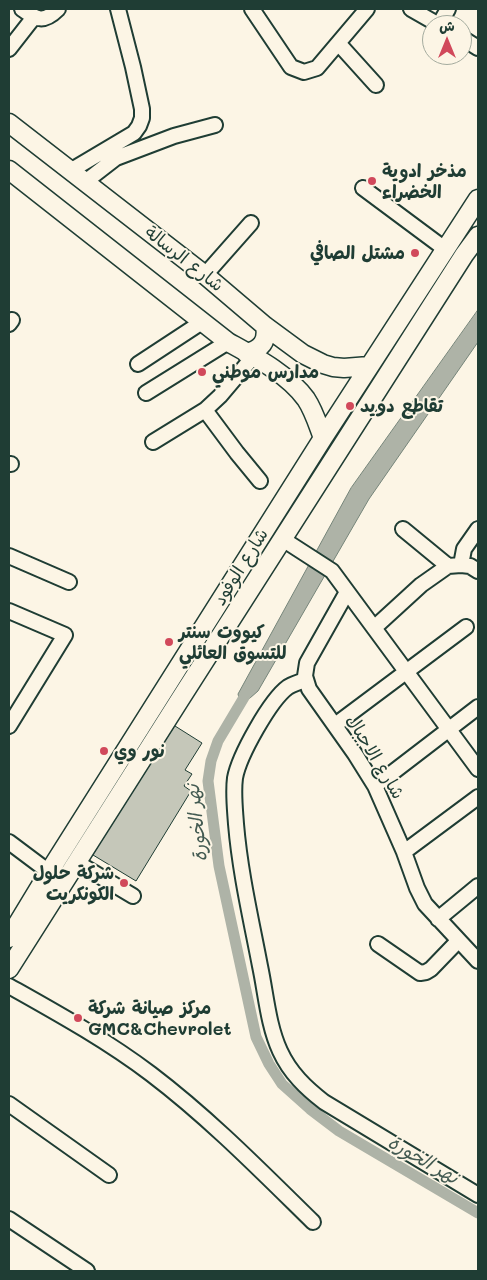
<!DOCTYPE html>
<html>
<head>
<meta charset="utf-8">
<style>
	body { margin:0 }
	#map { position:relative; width:487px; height:1280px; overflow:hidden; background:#fcf5e5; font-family:Mali,"Playpen Sans Arabic",sans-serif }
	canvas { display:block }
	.frame { position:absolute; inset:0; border:10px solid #1f3d34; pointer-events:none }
	.north { position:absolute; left:422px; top:15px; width:50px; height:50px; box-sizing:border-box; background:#fcf5e5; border:1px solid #a4ab9e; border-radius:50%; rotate:0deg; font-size:14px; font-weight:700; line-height:20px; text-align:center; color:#1f3d34 }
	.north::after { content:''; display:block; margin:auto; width:18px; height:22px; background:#d1495b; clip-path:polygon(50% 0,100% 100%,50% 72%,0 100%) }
</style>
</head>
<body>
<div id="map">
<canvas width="487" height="1280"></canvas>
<div class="frame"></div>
<div class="north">ش</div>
</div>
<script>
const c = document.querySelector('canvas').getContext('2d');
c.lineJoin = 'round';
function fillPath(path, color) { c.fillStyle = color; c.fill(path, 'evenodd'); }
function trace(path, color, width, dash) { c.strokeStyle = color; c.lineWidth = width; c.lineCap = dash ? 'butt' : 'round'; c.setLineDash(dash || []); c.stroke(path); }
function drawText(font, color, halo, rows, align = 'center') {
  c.font = font + ' Mali,"Playpen Sans Arabic",sans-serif'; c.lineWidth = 4; c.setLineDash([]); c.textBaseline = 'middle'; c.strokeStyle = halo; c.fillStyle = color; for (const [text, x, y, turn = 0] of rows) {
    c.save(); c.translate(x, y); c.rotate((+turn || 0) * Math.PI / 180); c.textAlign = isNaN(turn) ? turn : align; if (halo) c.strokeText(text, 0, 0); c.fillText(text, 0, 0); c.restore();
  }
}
const water = new Path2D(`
	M478 310V342L369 499 258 691 250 698 240 702 238 694 351 488Z`);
const canal = new Path2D(`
	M249 689 218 741 211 761 208 781 219 866 256 1037 269 1064 282 1084 310 1109 339 1131 478 1213`);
const building = new Path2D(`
	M175 726 202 743 185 770 192 774 184 786 191 791 136 881 93 855Z`);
const minor = new Path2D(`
	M22 9C37 20 44 23 58 9
	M252 9 291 67 304 72 317 68 367 9
	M411 9 439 25 448 9
	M462 38 478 48
	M339 44 376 85
	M9 49 34 17
	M70 171 134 133 139 126 142 118V109L133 67 118 9
	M85 182 116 158 174 136 215 125
	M363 188 445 249
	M205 275 251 223
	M9 324 12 320
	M138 364 202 322
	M146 393 228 342
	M205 410 237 453 260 481
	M153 442 205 410 220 396 253 357
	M9 464H11
	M403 529 448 566
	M284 540 332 571 478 769
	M9 556 69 582
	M461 565 464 549 478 529
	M347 592 307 663 305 676 309 689 355 754 375 786 404 852 417 888 425 904 478 961
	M9 611 65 635 9 726
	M374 628 421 585 448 566 461 565 470 566 478 571
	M306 680C299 682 293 684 288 687 270 700 239 756 235 778 233 793 235 809 236 824 240 872 251 919 260 966 266 994 268 1025 280 1051 290 1073 306 1088 324 1102L478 1195
	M335 725 466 627
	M375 786 478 707
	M9 842 49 872
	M404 852 478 797
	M76 862 133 896
	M438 919 478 886
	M378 944 420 973 426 972 431 969 458 941
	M9 986C57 1013 106 1040 151 1074 209 1118 261 1171 313 1222
	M9 1104 109 1175
	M9 1219 87 1271`);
const major = new Path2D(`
	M9 123 205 275 265 326 303 354 323 364 333 367 344 368 369 366
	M9 170 228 342C255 357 288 374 306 399 314 411 318 425 323 438
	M246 353C261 350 268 341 265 326
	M9 938 49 872 323 438 478 199
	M9 969C159 730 313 493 464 255L478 236`);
const markers = [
	[372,181,5,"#d1495b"],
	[415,253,5,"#d1495b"],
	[202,372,5,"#d1495b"],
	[350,406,5,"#d1495b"],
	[169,642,5,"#d1495b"],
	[104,751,5,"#d1495b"],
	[124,883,5,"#d1495b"],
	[78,1018,5,"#d1495b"]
];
const poiNames = [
	["مذخر ادوية",382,171],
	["الخضراء",382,192],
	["مشتل الصافي",405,253,"right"],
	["مدارس موطني",212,372],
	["تقاطع دويد",360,406],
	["كيووت سنتر",179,632],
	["للتسوق العائلي",179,653],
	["نور وي",114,751],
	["شركة حلول",114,873,"right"],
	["الكونكريت",114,894,"right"],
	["مركز صيانة شركة",88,1008],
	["GMC&Chevrolet",88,1029]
];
const streetNames = [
	["شارع الرسالة",184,259,38],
	["شارع الوفود",241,567,-58],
	["شارع الاجبال",375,757,59]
];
const waterNames = [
	["نهر الخورة",197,823,-96],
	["نهر الخورة",423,1160,30]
];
fillPath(water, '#aeb3a7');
trace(water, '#758479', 1);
trace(canal, '#aeb3a7', 11);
fillPath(building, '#c5c7b9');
trace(building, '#1f3d34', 1);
trace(minor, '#1f3d34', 18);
trace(major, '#1f3d34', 21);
trace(minor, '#fcf5e5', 14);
trace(major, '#fcf5e5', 18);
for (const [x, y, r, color] of markers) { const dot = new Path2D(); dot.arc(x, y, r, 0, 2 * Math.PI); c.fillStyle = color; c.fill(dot); trace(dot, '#fcf5e5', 2); }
drawText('bold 18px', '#1f3d34', '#fcf5e5', poiNames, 'left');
drawText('18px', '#1f3d34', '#fcf5e5', streetNames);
drawText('italic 19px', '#435a51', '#fcf5e5', waterNames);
</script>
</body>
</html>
